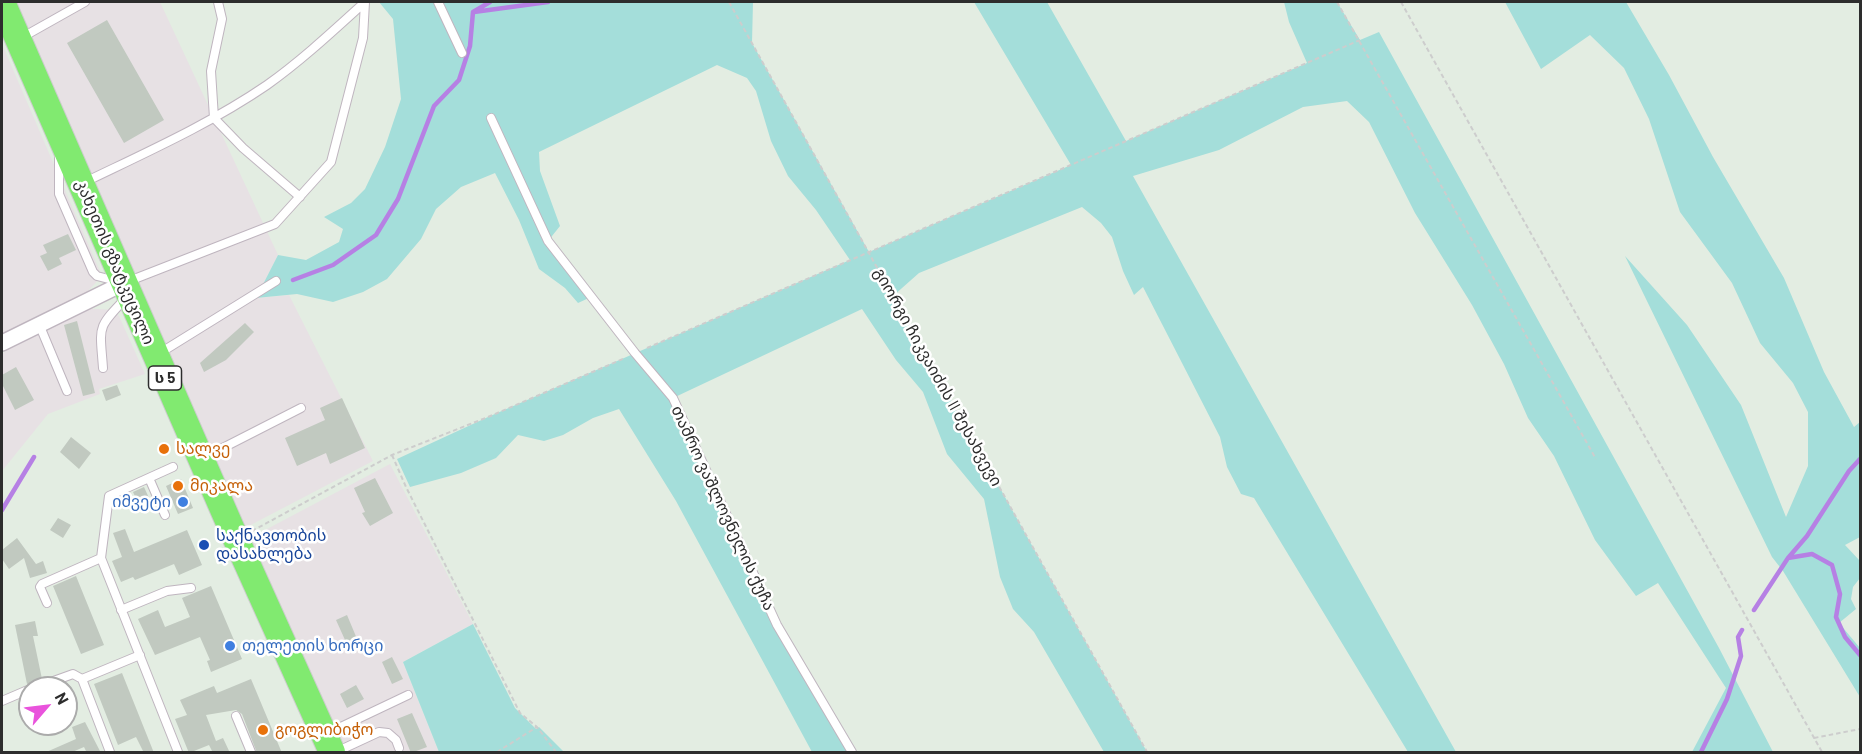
<!DOCTYPE html>
<html>
<head>
<meta charset="utf-8">
<style>
	body { margin:0 }
	#map { position:relative; width:1862px; height:754px; overflow:hidden; background:#e3ede2; font-family:Barlow,sans-serif }
	canvas { display:block }
	.frame { position:absolute; inset:0; border:3px solid #2d2d2d; pointer-events:none }
	.north { position:absolute; left:18px; top:676px; width:60px; height:60px; box-sizing:border-box; background:#fff; border:2px solid #ababab; border-radius:50%; rotate:62deg; font-size:16px; font-weight:700; line-height:24px; text-align:center; color:#2d2d2d }
	.north::after { content:''; display:block; margin:auto; width:21px; height:27px; background:#e953dc; clip-path:polygon(50% 0,100% 100%,50% 72%,0 100%) }
</style>
</head>
<body>
<div id="map">
<canvas width="1862" height="754"></canvas>
<div class="frame"></div>
<div class="north">N</div>
</div>
<script>
const c = document.querySelector('canvas').getContext('2d');
c.lineJoin = 'round';
function fillPath(path, color) { c.fillStyle = color; c.fill(path, 'evenodd'); }
function trace(path, color, width, dash) { c.strokeStyle = color; c.lineWidth = width; c.lineCap = dash ? 'butt' : 'round'; c.setLineDash(dash || []); c.stroke(path); }
function drawText(font, color, halo, rows, align = 'center') {
  c.font = font + ' Barlow,"Noto Sans Georgian",sans-serif'; c.lineWidth = 5; c.setLineDash([]); c.textBaseline = 'middle'; c.strokeStyle = halo; c.fillStyle = color; for (const [text, x, y, turn = 0] of rows) {
    c.save(); c.translate(x, y); c.rotate((+turn || 0) * Math.PI / 180); c.textAlign = isNaN(turn) ? turn : align; if (halo) c.strokeText(text, 0, 0); c.fillText(text, 0, 0); c.restore();
  }
}
const industrial = new Path2D(`
	M16 2H160L278 255 256 298 289 295 373 461 243 529Z
	M2 44 102 276 87 292 2 336Z
	M82 308 113 310 119 316 145 374 99 389 100 394 48 414 2 471V354L16 343Z
	M390 464 473 624 403 662 439 752H342L248 539Z`);
const green = new Path2D(`
	M379 2H753L752 43 869 252 1071 165 974 2H1047L1126 141 1307 63 1289 22 1284 2H1337L1360 40 1379 32 1719 648 1773 752H1692L1726 688 1658 583 1636 596 1595 540 1554 456 1528 418 1504 364 1472 305 1415 213 1369 122 1347 101 1303 107 1219 150 1133 176 1456 752H1408L1254 498 1241 494 1227 467 1220 437 1143 287 1134 295 1123 271 1112 237 1101 223 1082 207 919 273 893 296 1147 752H1104L1034 632 1013 609 1000 577 984 499 947 454 923 392 896 360 862 309 673 398 777 625 852 752H812L676 501 619 409 593 418 563 435 544 441 518 435 496 458 461 473 410 487 397 459 488 417 850 260 816 210 788 176 771 141 756 91 747 78 717 65 539 152 540 171 560 226 548 241 591 297 578 303 565 288 539 269 519 220 495 173 461 187 436 209 421 239 387 279 363 292 333 302 297 294 256 298 278 255 306 260 339 242 343 229 324 217 351 203 365 189 385 147 401 99 393 19Z
	M1505 2H1626L1669 75 1713 157 1784 278 1824 372 1854 427 1860 422V537L1845 545 1860 561V578L1853 587 1851 599 1856 609 1839 623 1860 648V697L1783 571 1772 557 1625 256 1687 325 1741 405 1786 517 1808 466V412L1793 383 1760 343 1732 283 1680 212 1649 119 1624 68 1590 35 1541 69Z
	M473 624 515 708 536 729 539 727 564 752H439L403 662Z`);
const stream = new Path2D(`
	M474 12 548 2
	M293 280 333 265 376 235 398 199 434 106 459 80 470 46 473 12 490 2
	M2 510 34 457
	M1788 558 1812 554 1832 565 1840 594 1836 617 1845 637 1860 655
	M1754 610 1788 558 1807 536 1849 471 1860 459
	M1701 752 1727 699 1741 656 1738 637 1742 630`);
const building = new Path2D(`
	M107 20 164 120 124 143 67 43Z
	M68 234 76 250 59 258 62 264 48 271 40 256 47 253 43 245Z
	M77 321 95 393 83 396 64 325Z
	M245 323 254 332 226 360 204 372 200 363Z
	M16 367 34 400 15 410 2 384V375Z
	M117 385 121 395 106 401 102 390Z
	M342 398 365 448 330 464 326 453 297 466 285 438 325 420 320 408Z
	M71 437 91 453 79 469 60 452Z
	M375 478 393 513 370 526 362 513 365 512 354 488Z
	M181 479 193 508 178 514 166 486Z
	M144 487 149 498 138 503 133 492Z
	M58 518 71 525 63 538 50 530Z
	M125 529 134 552 187 530 202 565 179 575 174 564 135 580 133 577 121 582 112 561 122 557 113 533Z
	M17 538 36 564 43 561 47 573 30 578 24 558 9 569 2 559V550Z
	M76 576 104 645 81 654 53 586Z
	M211 586 242 659 211 672 207 661 210 660 200 637 155 655 138 619 158 610 165 627 190 617 182 598Z
	M347 615 360 646 350 651 336 620Z
	M35 621 38 636H33L42 679 27 684 15 625Z
	M392 657 403 679 392 684 382 662Z
	M122 673 154 753H144L136 737 118 745 105 712 94 684Z
	M251 679 282 753H257L242 714 236 710 206 715 216 741 223 738 230 753H213L209 745 189 753 175 719 187 715 180 700 214 686 217 693Z
	M356 685 364 699 347 708 340 694Z
	M412 713 427 747 411 753 397 719Z
	M85 722 101 753H87L84 747 70 753H44L76 739 72 727Z`);
const path = new Path2D(`
	M729 2 1147 752
	M1337 2 1596 459
	M1401 2 1822 752
	M647 348 1360 40
	M392 455 406 487 520 713 537 727 556 752
	M252 531 392 455 488 417 625 358
	M1814 738 1860 729
	M497 752 537 727`);
const service = new Path2D(`
	M218 2 222 19 211 71 214 118 243 148 300 197
	M438 2 462 53
	M21 38 85 2
	M491 118 548 241 635 353 673 398 777 625 852 752
	M59 155V194L93 272 97 276 124 283 275 224 331 162 363 38 365 2
	M85 182C147 152 210 124 267 85 302 60 333 31 365 2
	M39 324 67 391
	M160 353 276 281
	M103 368C100 326 96 329 126 298
	M205 457 301 408
	M173 467 109 496 101 558 178 752
	M149 478 165 515
	M47 603 40 587 42 584 101 558
	M121 610 167 591 191 588
	M34 688 73 674 82 679
	M2 701 30 689
	M236 716 251 752
	M328 733 408 695
	M110 752 82 679 140 655
	M336 752 379 732 388 733 396 740 399 748`);
const minor = new Path2D(`
	M2 343 124 283`);
const trunk = new Path2D(`
	M2 2 236 539 332 752`);
const markers = [
	[164,449,6,"#e8710a"],
	[178,486,6,"#e8710a"],
	[183,502,6,"#3f7fe0"],
	[204,545,6,"#1a4fb4"],
	[230,646,6,"#3f7fe0"],
	[263,730,6,"#e8710a"]
];
const shields = [
	[165,378,33]
];
const shieldNames = [
	["ს 5",165,378]
];
const streetNames = [
	["კახეთის გზატკეცილი",115,262,67],
	["გიორგი ჩიკვაიძის II შესახვევი",938,377,61],
	["თამრო ვაშლოვნელის ქუჩა",723,508,65]
];
const foodNames = [
	["სალვე",176,449],
	["მიკალა",190,486],
	["გოგლიბიჭო",275,730]
];
const shopNames = [
	["იმვეტი",171,502],
	["თელეთის ხორცი",242,646,"left"]
];
const transitNames = [
	["საქნავთობის",216,536],
	["დასახლება",216,554]
];
fillPath(industrial, '#e7e1e4');
fillPath(green, '#a4deda');
trace(stream, '#b680e4', 4.5);
fillPath(building, '#c1c9c0');
trace(service, '#bfb5bf', 10);
trace(minor, '#bfb5bf', 18);
trace(trunk, '#cdcdcd', 28);
trace(path, '#cdcdcd', 2, [4.5, 3]);
trace(service, '#fff', 8);
trace(minor, '#fff', 15);
trace(trunk, '#81ea70', 26);
for (const [x, y, r, color] of markers) { const dot = new Path2D(); dot.arc(x, y, r, 0, 2 * Math.PI); c.fillStyle = color; c.fill(dot); trace(dot, '#fff', 2); }
for (const [x, y, w] of shields) { const box = new Path2D(); box.roundRect(x - w / 2, y - 12, w, 24, 4.5); c.fillStyle = '#fff'; c.fill(box); trace(box, '#2d2d2d', 1.5); }
drawText('bold 15px', '#2d2d2d', null, shieldNames);
drawText('16px', '#2d2d2d', '#fff', streetNames);
drawText('16px', '#c56008', '#fff', foodNames, 'left');
drawText('16px', '#366cbe', '#fff', shopNames, 'right');
drawText('16px', '#164399', '#fff', transitNames, 'left');
</script>
</body>
</html>
